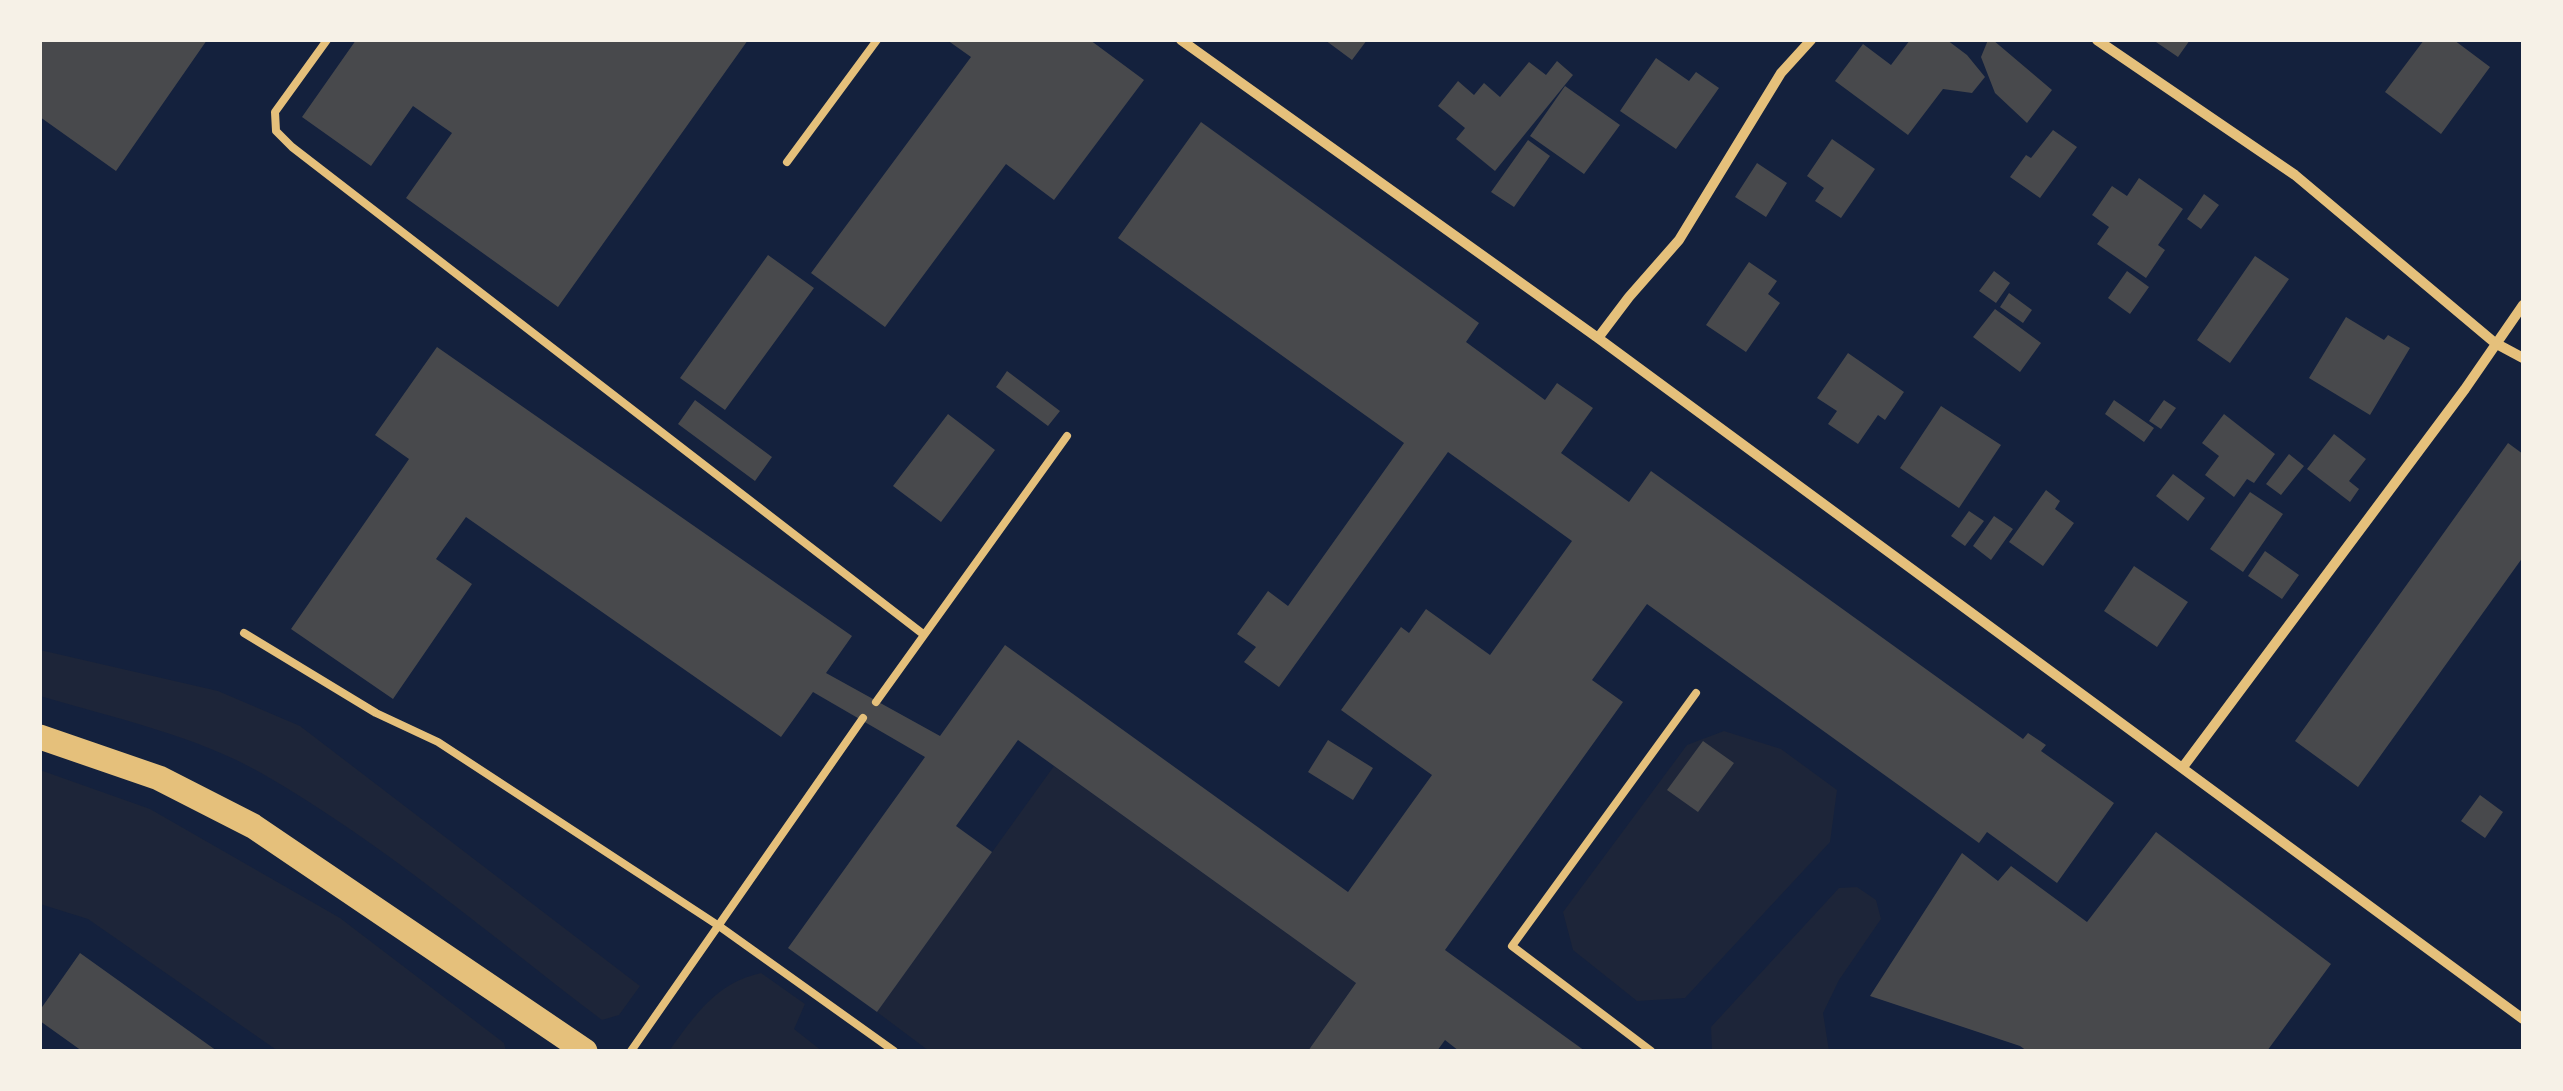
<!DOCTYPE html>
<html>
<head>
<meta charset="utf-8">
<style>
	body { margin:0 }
	#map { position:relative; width:2563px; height:1091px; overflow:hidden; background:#14213d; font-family:Rubik,sans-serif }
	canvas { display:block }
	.frame { position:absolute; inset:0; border:42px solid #f6f1e7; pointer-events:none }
</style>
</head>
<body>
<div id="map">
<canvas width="2563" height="1091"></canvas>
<div class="frame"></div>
</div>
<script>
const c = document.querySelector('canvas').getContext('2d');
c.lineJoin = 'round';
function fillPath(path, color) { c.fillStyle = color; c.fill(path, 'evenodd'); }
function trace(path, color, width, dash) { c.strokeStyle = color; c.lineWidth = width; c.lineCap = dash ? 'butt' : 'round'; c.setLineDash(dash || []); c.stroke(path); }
const green = new Path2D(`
	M40 650 218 691 300 726 640 986 619 1015 602 1020C491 936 383 843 263 774 195 735 114 718 40 696Z
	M1724 731 1781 749 1837 790 1830 842 1685 998 1637 1001 1573 950 1563 912 1687 745Z
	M1054 766 1356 983 1308 1051H929L877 1012Z
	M40 770 150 809 340 918 504 1043 506 1051H278L88 919 40 904Z
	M1857 887 1876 900 1881 919 1839 980 1823 1013 1829 1051H1712L1711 1027 1839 888Z
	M761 973 805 1004 794 1029 822 1051H669C695 1015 716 983 761 973Z`);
const building = new Path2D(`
	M40 40H207L116 171 40 117Z
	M356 40H748L558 307 406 198 452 133 413 106 371 166 302 117Z
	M947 40H1090L1144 80 1054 200 1006 164 885 327 811 273 971 57Z
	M1325 40H1367L1352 60Z
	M1910 40H1947L1967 55 1985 77 1972 93 1943 89 1908 135 1835 81 1863 44 1891 65Z
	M1988 40H1993L2052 90 2027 123 1995 93 1981 57Z
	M2153 40H2190L2178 57Z
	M2424 40H2454L2490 67 2441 134 2385 92Z
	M1656 58 1689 81 1696 72 1719 88 1676 149 1620 111Z
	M1557 61 1573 75 1495 171 1456 139 1465 128 1438 106 1458 81 1474 95 1484 83 1500 97 1529 62 1546 75Z
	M1565 86 1620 125 1584 174 1530 136Z
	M1201 122 1479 323 1466 342 1545 400 1557 383 1593 408 1561 453 1629 502 1651 471 2023 739 2028 733 2046 745 2041 751 2114 803 2057 883 1987 832 1979 843 1647 604 1592 680 1623 702 1445 950 1585 1051H1459L1445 1040 1437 1051H1308L1356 983 1018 740 956 826 992 852 877 1012 788 948 925 757 813 692 781 737 466 517 436 559 472 584 393 699 291 629 409 459 375 435 437 347 852 636 826 673 940 736 1005 645 1348 892 1432 775 1341 710 1401 627 1409 633 1426 609 1490 655 1572 541 1448 452 1279 687 1244 662 1256 647 1237 634 1268 591 1288 606 1404 443 1118 238Z
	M2053 130 2077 147 2040 198 2010 177 2026 155 2031 158Z
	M1832 139 1875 169 1841 218 1815 201 1824 188 1807 176Z
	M1528 140 1550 156 1514 207 1491 192Z
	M1757 163 1787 183 1766 217 1735 197Z
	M2139 178 2183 209 2158 245 2165 250 2146 278 2097 244 2109 227 2092 215 2112 186 2127 196Z
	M2204 194 2219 205 2201 229 2187 219Z
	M768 255 814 288 725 410 680 378Z
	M2255 256 2289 279 2230 363 2197 340Z
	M1749 262 1777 281 1768 294 1780 303 1746 352 1706 325Z
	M1994 271 2010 283 1996 303 1979 291Z
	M2127 271 2149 287 2130 314 2108 298Z
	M2009 293 2032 310 2023 323 2000 307Z
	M1995 309 2041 343 2020 372 1973 337Z
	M2346 317 2384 340 2388 335 2410 348 2370 415 2309 378Z
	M1848 353 1904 392 1885 420 1878 415 1858 444 1828 424 1837 411 1817 398Z
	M1007 371 1060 411 1048 426 996 387Z
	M695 400 772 457 755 481 678 424Z
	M2114 400 2154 428 2144 442 2105 414Z
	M2164 400 2176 408 2161 429 2149 421Z
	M1941 406 2001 445 1959 508 1900 468Z
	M948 414 995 450 941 522 893 486Z
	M2224 414 2275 454 2254 483 2247 479 2234 497 2205 475 2219 456 2202 443Z
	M2334 434 2366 459 2349 481 2359 489 2350 502 2307 469Z
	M2508 443 2523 454V557L2358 787 2295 741Z
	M2289 454 2304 466 2281 495 2266 484Z
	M2173 474 2205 498 2188 521 2156 496Z
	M2046 490 2060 501 2055 509 2074 523 2043 566 2009 542Z
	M2250 492 2283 514 2243 572 2210 549Z
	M1969 511 1984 521 1965 546 1951 536Z
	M1994 516 2013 529 1991 560 1973 546Z
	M2265 551 2299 575 2282 599 2248 576Z
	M2134 566 2188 602 2157 647 2104 611Z
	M1328 740 1373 768 1353 800 1308 772Z
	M1703 741 1734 763 1698 812 1667 790Z
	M2480 795 2503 812 2485 838 2461 821Z
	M2156 832 2331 964 2267 1051H2027L2020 1046 1870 996 1962 853 1998 881 2011 866 2087 922Z
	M80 953 217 1051H82L40 1021V1010Z`);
const service = new Path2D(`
	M327 40 275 112 276 131 292 147 923 634
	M787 162 877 40
	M244 633 376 713 438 742 719 926 894 1051
	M876 702 1067 436
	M631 1051 863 718
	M1651 1051 1512 946 1696 693`);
const minor = new Path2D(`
	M1181 40 1598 338 2523 1019
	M2097 40 2295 175 2495 343 2523 358
	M1598 338 1629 297 1679 240 1781 73 1811 40
	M2183 767 2465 389 2523 305`);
const primary = new Path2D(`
	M40 737 159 778 253 826 585 1051`);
fillPath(green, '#1d2539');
fillPath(building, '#48494c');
trace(service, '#e5c07b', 8);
trace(minor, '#e5c07b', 10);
trace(primary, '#e5c07b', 25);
</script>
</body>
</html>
